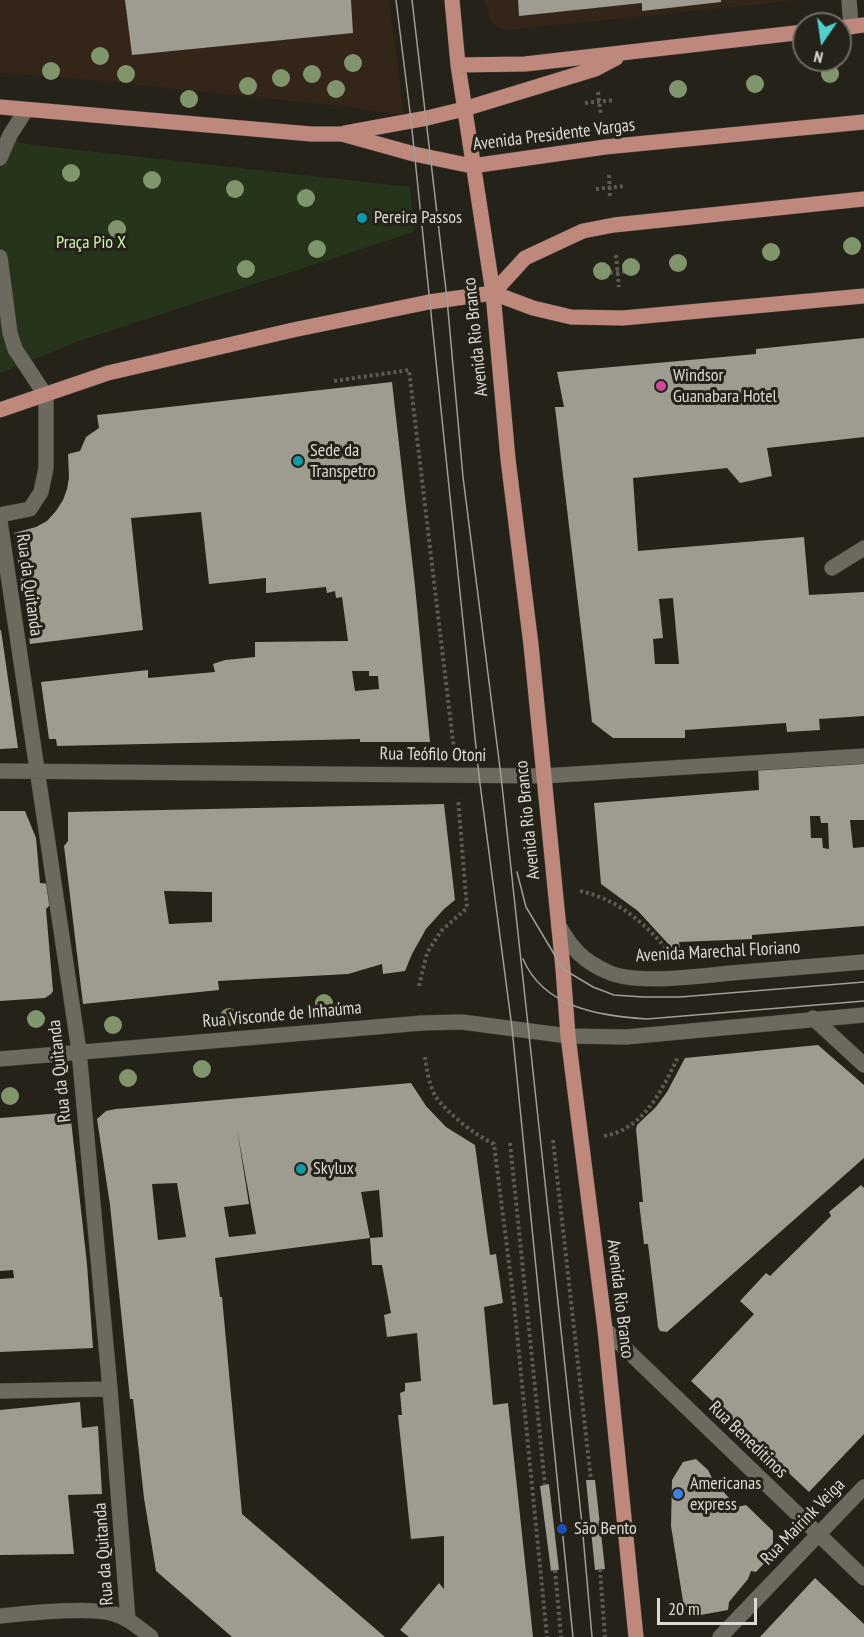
<!DOCTYPE html>
<html>
<head>
<meta charset="utf-8">
<style>
	body { margin:0 }
	#map { position:relative; width:864px; height:1637px; overflow:hidden; background:#242219; font-family:"PT Sans Narrow",sans-serif }
	canvas { display:block }
	.north { position:absolute; left:792px; top:12px; width:60px; height:60px; box-sizing:border-box; background:#242219; border:2px solid #6e6c64; border-radius:50%; rotate:193deg; font-size:16px; font-weight:700; line-height:24px; text-align:center; color:#dcdad4 }
	.north::after { content:''; display:block; margin:auto; width:21px; height:27px; background:#52cdce; clip-path:polygon(50% 0,100% 100%,50% 72%,0 100%) }
	.scale { position:absolute; left:657px; top:1598px; width:100px; height:27px; box-sizing:border-box; border:3px solid #dcdad4; border-top:0; padding-left:8px; font-size:18px; line-height:21px; white-space:nowrap; color:#dcdad4; -webkit-text-stroke:4px #242219; paint-order:stroke }
</style>
</head>
<body>
<div id="map">
<canvas width="864" height="1637"></canvas>
<div class="north">N</div>
<div class="scale">20 m</div>
</div>
<script>
const c = document.querySelector('canvas').getContext('2d');
c.lineJoin = 'round';
function fillPath(path, color) { c.fillStyle = color; c.fill(path, 'evenodd'); }
function trace(path, color, width, dash) { c.strokeStyle = color; c.lineWidth = width; c.lineCap = dash ? 'butt' : 'round'; c.setLineDash(dash || []); c.stroke(path); }
function drawText(font, color, halo, rows, align = 'center') {
  c.font = font + ' "PT Sans Narrow",sans-serif'; c.lineWidth = 6; c.setLineDash([]); c.textBaseline = 'middle'; c.strokeStyle = halo; c.fillStyle = color; for (const [text, x, y, turn = 0] of rows) {
    c.save(); c.translate(x, y); c.rotate((+turn || 0) * Math.PI / 180); c.textAlign = isNaN(turn) ? turn : align; if (halo) c.strokeText(text, 0, 0); c.fillText(text, 0, 0); c.restore();
  }
}
const commercial = new Path2D(`
	M0 0H389L404 113 402 115 339 106 72 78 0 73Z
	M484 0H800L509 30 497 27 491 22Z`);
const green = new Path2D(`
	M0 138 33 145 410 187 414 232 79 341 0 373Z`);
const building = new Path2D(`
	M125 0H351L353 33 132 55Z
	M518 0H721V2L642 11V3L519 16Z
	M864 338V437L767 448 772 476 740 483 727 468 633 478 638 551 804 537 809 595 864 592V716L819 719 820 730 787 732 786 723 685 730V738H613L592 722 555 407H564L557 372 756 354V349ZM673 598 679 664H655L653 639 663 638 659 599Z
	M392 382 415 586 430 742H360V739L57 746 56 739H49L41 682 148 670V678L215 672 213 664 225 660 255 657V642L348 641 342 597 336 598 335 591 327 593 326 587 266 593V578L209 584 201 512 131 518 143 630 30 644 14 533 36 527 47 521 56 511 63 500 67 489 69 478 68 454 80 451 86 437 99 428 97 415ZM352 671H369V676H378L379 689 355 691Z
	M0 630H1L18 748 0 749Z
	M864 758V820H850L853 848 864 847V926L752 935V939L679 942 680 948 673 949 638 911 601 884 594 803 759 790 758 766ZM810 816H820L821 823H828L829 849 823 848 822 838H811Z
	M444 804 455 900 444 909 426 929 412 954 405 971 383 974 382 964 348 974 218 981 219 990 83 1004 64 846 68 841V812ZM164 891 212 892V922L169 924Z
	M0 811H25L36 838 40 883 50 884V905L46 909 53 991 51 994 45 998 0 1001Z
	M818 1045 864 1085V1158L667 1332 660 1331 658 1327 648 1244H644L639 1202H643L636 1129 637 1125 656 1107 667 1092 685 1058Z
	M411 1083 426 1106 446 1127 475 1145 490 1255 496 1254 503 1303 484 1307 493 1405 508 1403 533 1637H409L400 1630 439 1583 444 1589V1536L411 1539 398 1415H402L400 1393 405 1391V1383L421 1381 417 1333 387 1337 384 1315 391 1313 382 1265H372L370 1238 383 1237 379 1190 361 1192 370 1238 215 1258 220 1297H222L242 1514 385 1637H232L156 1571 144 1498 133 1399H130L110 1205 97 1119 106 1111 116 1109ZM237 1129 256 1234 229 1237 224 1207 249 1204ZM177 1183 186 1237 158 1240 152 1184Z
	M62 1113 71 1120 87 1264 93 1348 0 1352V1279L14 1278 13 1270 0 1271V1118Z
	M861 1185 864 1188V1434L809 1492 691 1381 754 1314 740 1301 766 1273 770 1276 831 1216 829 1212Z
	M80 1402 82 1428 98 1426 102 1494 68 1495 74 1554 0 1555V1410Z
	M696 1459 708 1470 713 1480 737 1507 746 1505 773 1531V1554L756 1572 751 1571 748 1579 729 1602 728 1610 695 1616 691 1612H690L683 1601 671 1526 672 1480 683 1462Z
	M586 1480H595L605 1569 595 1570Z
	M549 1484 559 1570H555L551 1571 540 1486Z
	M815 1578 864 1624V1637H760Z`);
const path = new Path2D(`
	M598 92 601 115
	M585 103 614 100
	M609 175 610 197
	M596 189 625 186
	M616 255 619 287
	M604 273 634 271
	M334 381 409 370 454 750
	M580 891C618 899 646 924 670 953
	M419 986 427 953 441 931 467 908 458 799
	M425 1057C427 1070 429 1086 436 1097 449 1115 474 1134 494 1144L514 1303 547 1637
	M604 1136C644 1129 662 1090 678 1057
	M553 1140 591 1480
	M510 1143 545 1485
	M600 1569 605 1637
	M555 1570 561 1637`);
const minor = new Path2D(`
	M849 0 851 27
	M0 158 10 135 26 110
	M0 257 10 333 15 349 46 396V468L41 492 30 509 0 515
	M0 521 79 1051 110 1389 128 1620
	M832 568 864 548
	M0 771 543 776 864 756
	M559 926C572 949 583 961 608 972 636 985 699 976 731 973 775 969 820 966 864 962
	M813 1018 864 1065
	M0 1059 422 1023 462 1022 568 1036 626 1037 864 1015
	M605 1329 864 1578
	M0 1391 110 1389
	M0 1616C28 1613 86 1607 111 1613 127 1617 138 1627 151 1637
	M720 1637 864 1487`);
const major = new Path2D(`
	M452 0 458 65 493 293 508 459 531 645 563 969 568 1036 605 1329 636 1637
	M840 28 864 25
	M458 65 525 64 804 32
	M0 107 311 134H342L414 154 472 166 605 147 864 122
	M345 133 427 118 464 109 595 69 616 58
	M493 293 525 258 583 231 614 225 864 199
	M0 410 108 373 293 330 429 302 493 293 533 308 571 317 623 318 864 296`);
const tram = new Path2D(`
	M396 0 411 120 479 776 512 1028 573 1637
	M412 0 447 299 463 477 501 776 582 1524 592 1637
	M517 872 526 907 563 969 593 987 614 995 643 997H680L864 982
	M523 959C544 1008 600 1016 647 1019L864 1001`);
const trees = [
	[100,56],
	[353,63],
	[51,71],
	[126,74],
	[312,74],
	[830,74],
	[281,78],
	[755,84],
	[248,86],
	[336,89],
	[678,89],
	[189,99],
	[71,173],
	[152,180],
	[235,189],
	[306,198],
	[117,229],
	[852,246],
	[317,249],
	[771,252],
	[678,263],
	[631,267],
	[246,269],
	[602,271],
	[324,1003],
	[229,1017],
	[36,1019],
	[113,1025],
	[202,1069],
	[128,1078],
	[10,1096]
];
const markers = [
	[362,218,6,"#0f9aa8"],
	[661,386,6,"#d1479c"],
	[298,461,6,"#0f9aa8"],
	[301,1169,6,"#0f9aa8"],
	[678,1494,6,"#3f7fe0"],
	[562,1529,6,"#1a4fb4"]
];
const streetNames = [
	["Avenida Presidente Vargas",554,135,-7],
	["Avenida Rio Branco",476,337,-96],
	["Rua da Quitanda",29,585,82],
	["Rua Teófilo Otoni",433,755,1],
	["Avenida Rio Branco",528,820,-96],
	["Avenida Marechal Floriano",718,952,-3],
	["Rua Visconde de Inhaúma",282,1015,-5],
	["Rua da Quitanda",60,1071,-96],
	["Avenida Rio Branco",620,1299,83],
	["Rua Beneditinos",748,1440,44],
	["Rua Mairink Veiga",803,1522,-46],
	["Rua da Quitanda",104,1554,-94]
];
const poiNames = [
	["Pereira Passos",374,218],
	["Windsor",673,376],
	["Guanabara Hotel",673,397],
	["Sede da",310,451],
	["Transpetro",310,472],
	["Skylux",313,1169],
	["Americanas",690,1484],
	["express",690,1505],
	["São Bento",574,1529]
];
const parkNames = [
	["Praça Pio X",91,243]
];
fillPath(commercial, '#332619');
fillPath(green, '#26341b');
fillPath(building, '#9e9c90');
trace(minor, '#3f3d36', 16);
trace(major, '#3f3d36', 16);
trace(path, '#5c5a52', 4, [3, 3]);
trace(minor, '#6c6a5f', 15);
trace(major, '#be897c', 15);
trace(tram, '#a09e97', 1.5);
c.fillStyle = '#81956c';
for (const [x, y] of trees) { c.beginPath(); c.arc(x, y, 9, 0, 2 * Math.PI); c.fill(); }
for (const [x, y, r, color] of markers) { const dot = new Path2D(); dot.arc(x, y, r, 0, 2 * Math.PI); c.fillStyle = color; c.fill(dot); trace(dot, '#242219', 2); }
drawText('18px', '#dcdad4', '#242219', streetNames);
drawText('18px', '#dcdad4', '#242219', poiNames, 'left');
drawText('18px', '#cdf3af', '#242219', parkNames);
</script>
</body>
</html>
